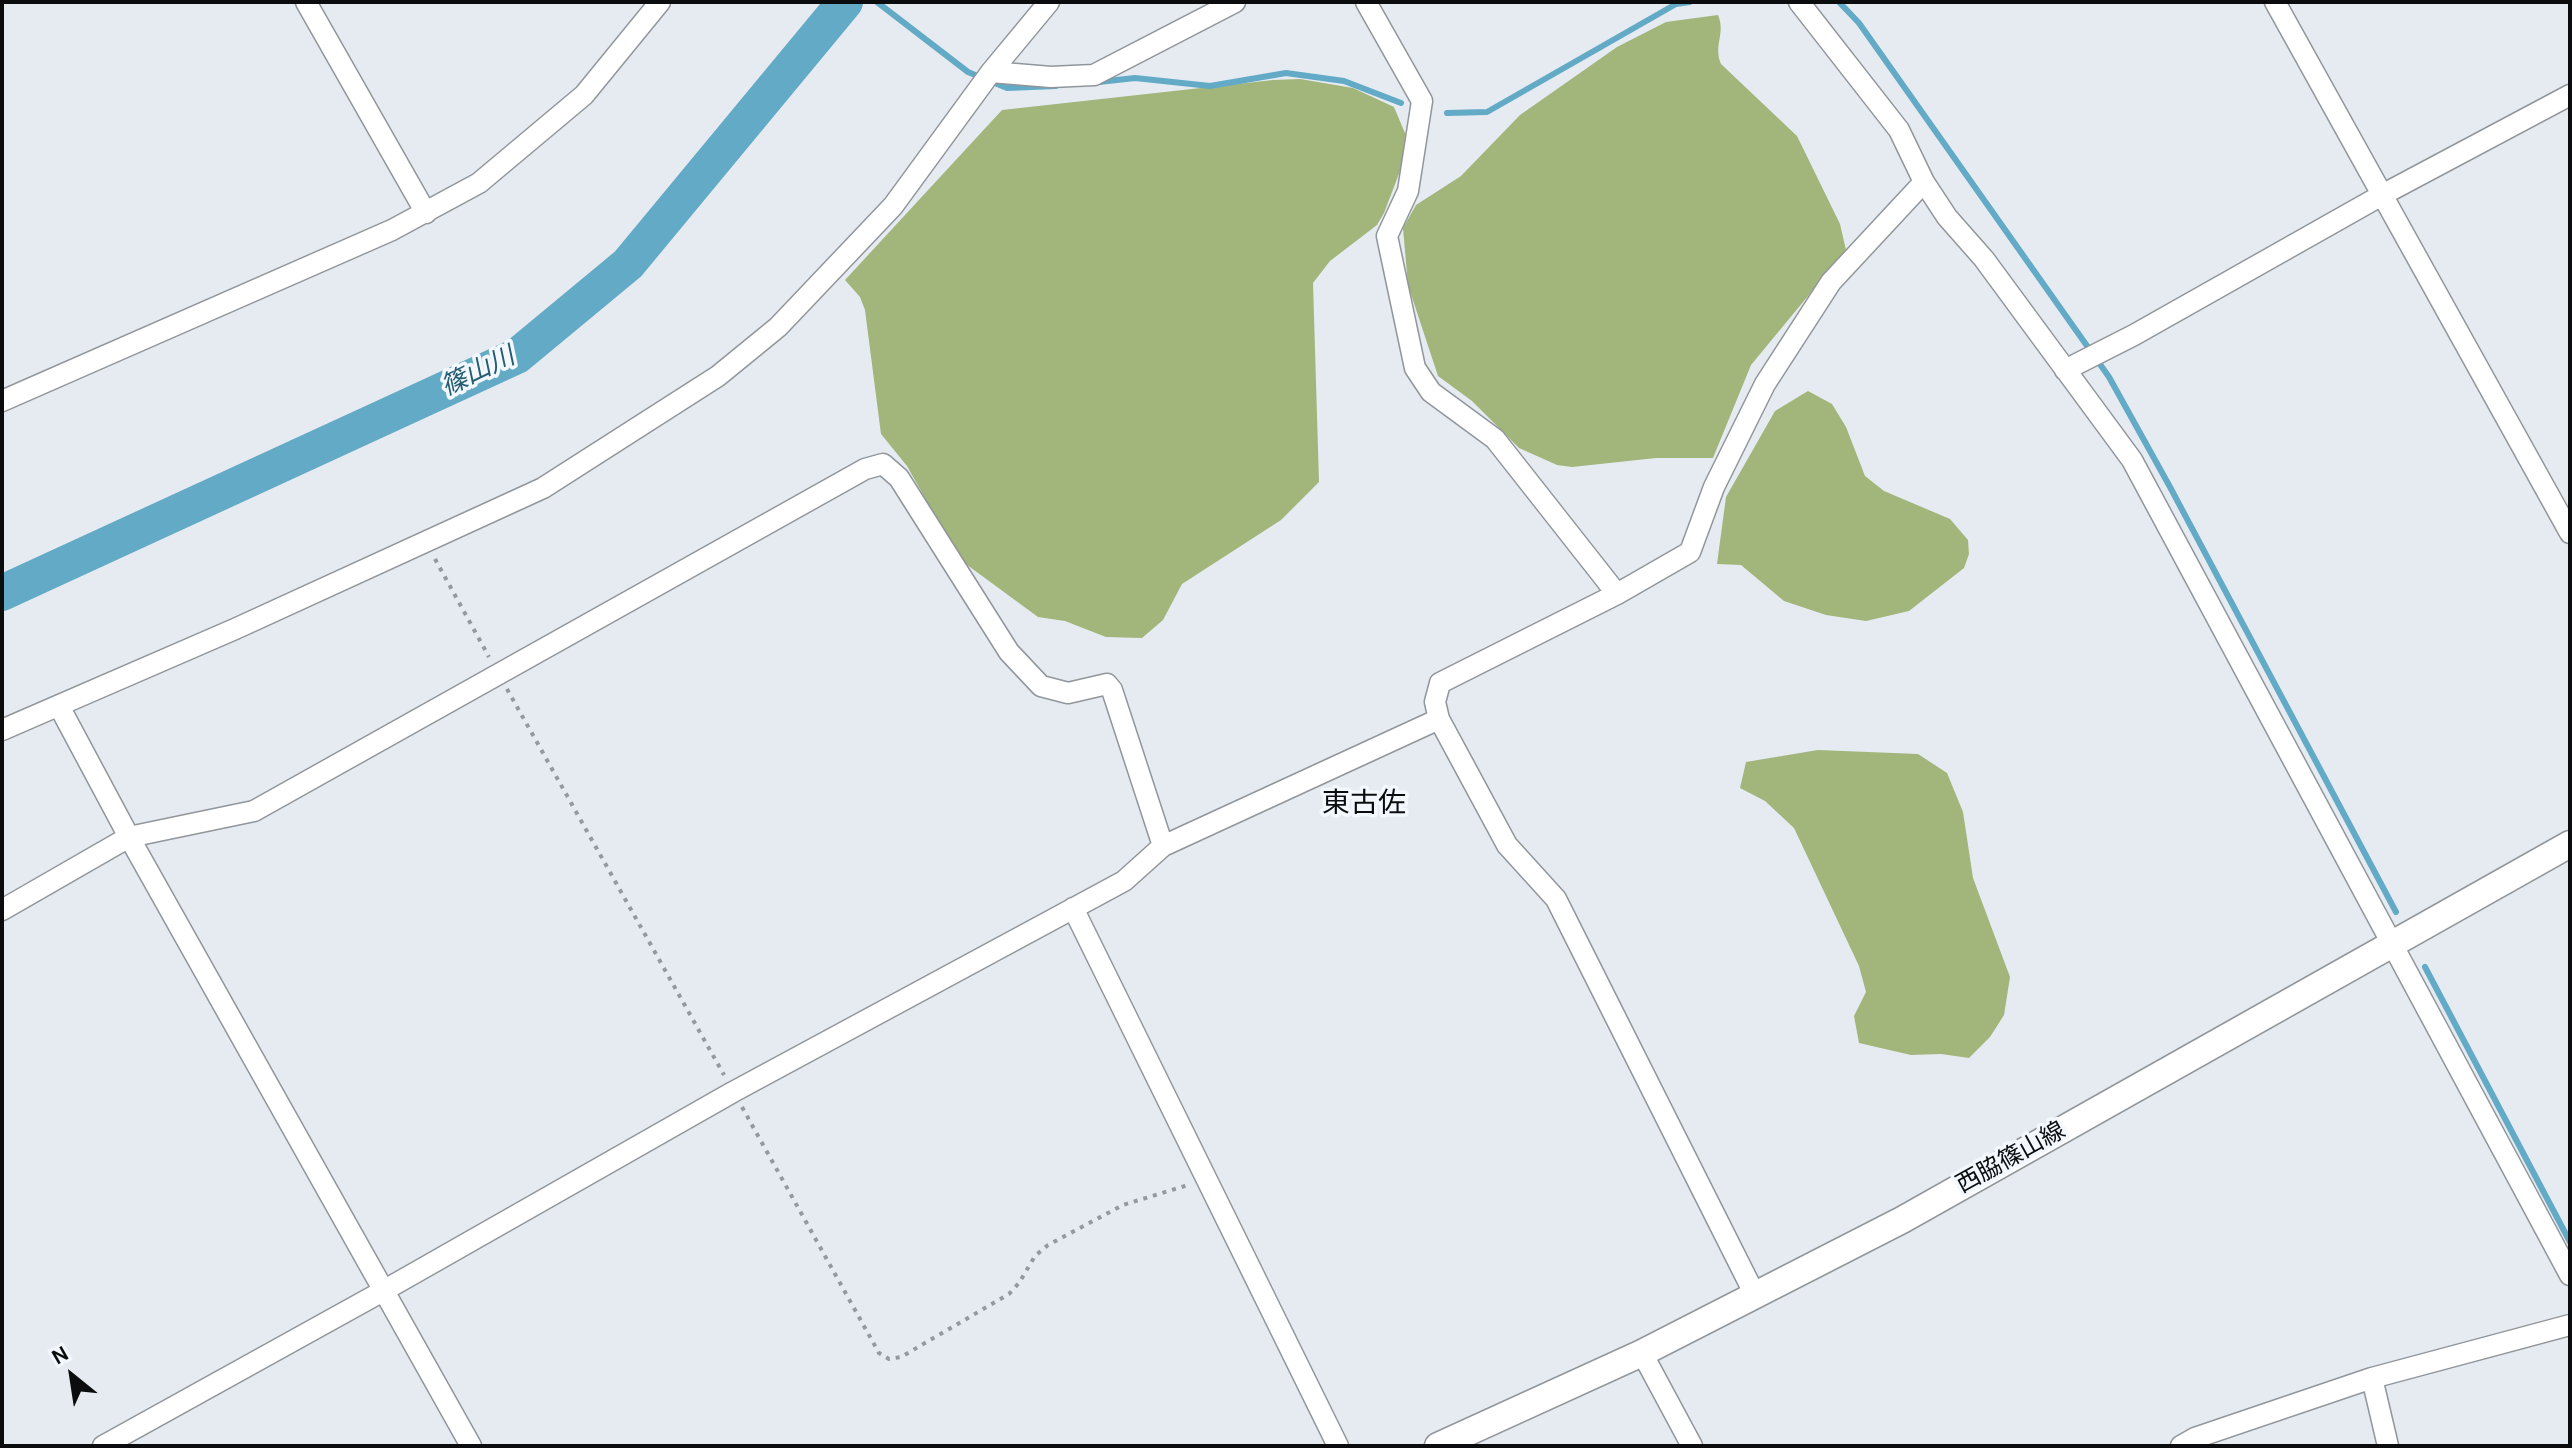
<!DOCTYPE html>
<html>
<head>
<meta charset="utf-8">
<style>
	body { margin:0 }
	#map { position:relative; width:2572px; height:1448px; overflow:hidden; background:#e5ebf0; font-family:Karla,sans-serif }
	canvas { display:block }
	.frame { position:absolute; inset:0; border:4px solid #0a0c0d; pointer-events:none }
	.north { position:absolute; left:32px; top:1336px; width:80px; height:80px; -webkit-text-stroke:6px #f2f8fd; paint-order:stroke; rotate:330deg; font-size:22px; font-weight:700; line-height:32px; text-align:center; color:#0a0c0d }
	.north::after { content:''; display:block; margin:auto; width:28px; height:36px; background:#0a0c0d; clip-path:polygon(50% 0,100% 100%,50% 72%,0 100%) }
</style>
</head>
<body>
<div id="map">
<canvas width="2572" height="1448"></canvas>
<div class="frame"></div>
<div class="north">N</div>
</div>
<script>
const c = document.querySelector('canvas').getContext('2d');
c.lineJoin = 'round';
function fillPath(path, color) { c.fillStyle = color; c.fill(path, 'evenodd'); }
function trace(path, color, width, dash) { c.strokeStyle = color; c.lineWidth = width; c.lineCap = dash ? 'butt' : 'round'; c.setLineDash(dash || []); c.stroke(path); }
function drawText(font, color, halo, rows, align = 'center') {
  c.font = font + ' Karla,"Noto Sans JP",sans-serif'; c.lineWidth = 7; c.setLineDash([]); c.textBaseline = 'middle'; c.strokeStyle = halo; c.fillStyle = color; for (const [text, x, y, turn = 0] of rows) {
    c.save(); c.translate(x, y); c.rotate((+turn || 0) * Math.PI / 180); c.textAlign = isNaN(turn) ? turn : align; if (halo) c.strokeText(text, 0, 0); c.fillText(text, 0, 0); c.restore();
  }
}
const forest = new Path2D(`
	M1718 15C1726 34 1713 45 1721 64L1797 136 1840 224 1846 250 1751 365 1713 458H1656L1572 467 1557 465 1519 448 1472 401 1438 376 1408 285 1403 228 1416 205 1461 176 1520 115 1617 47 1666 22Z
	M1300 79 1353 88 1394 107 1410 145 1384 213 1377 225 1330 261 1313 283 1319 482 1281 520 1182 584 1163 620 1142 638 1106 637 1065 621 1038 617 959 559 907 466 881 434 865 310 860 297 845 280 1002 110 1273 80Z
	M1808 391 1832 404 1846 427 1865 476 1884 491 1950 519 1968 540 1969 554 1964 568 1909 611 1866 621 1826 615 1784 601 1741 565 1717 564 1726 497 1775 411Z
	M1818 750 1918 754 1947 773 1963 812 1973 878 2010 977 2004 1015 1990 1037 1969 1058 1941 1054 1911 1055 1859 1043 1854 1016 1866 992 1859 966 1794 828 1765 801 1740 788 1746 762Z`);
const stream = new Path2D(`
	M877 2 968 72 1007 88 1056 86
	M1839 2 1859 23 2109 377 2170 487 2396 912
	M1099 82 1135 78 1210 86 1286 73 1344 81 1401 103
	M1447 113 1487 112 1676 4 1690 2
	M2425 967 2570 1242`);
const river = new Path2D(`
	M2 593 517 356 628 264 845 2`);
const path = new Path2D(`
	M435 559 489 657
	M507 689 724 1075
	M742 1107 879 1353 889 1359 901 1357 1009 1294 1019 1283 1035 1256 1048 1245 1123 1205 1188 1185`);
const minor = new Path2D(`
	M306 2 426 213
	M1366 2 1422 101 1408 191 1387 236 1415 368 1431 392 1495 439 1617 594
	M1799 2 1899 130 1924 182 1947 217 1984 259 2132 460 2570 1275
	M2275 2 2570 533
	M991 72 1051 77 1094 75 1235 2
	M2065 370 2134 335 2382 195 2570 95
	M2 401 392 230 479 183 584 95 660 2
	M59 706 129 837 471 1446
	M2 730 235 629 543 488 718 376 778 327 893 206 991 72 1049 2
	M1073 908 1338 1446
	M2 910 129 837 254 811 865 469 883 464 899 478 1009 652 1041 686 1068 693 1107 684 1112 690 1163 846
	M1755 1295 1556 899 1507 845 1439 719 1435 702 1440 683 1617 594 1690 552 1714 487 1765 384 1831 282 1924 182
	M1642 1353 1692 1446
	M2372 1378 2388 1446
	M103 1446 383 1291 733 1092 1124 881 1163 846 1439 719
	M2181 1446 2195 1438 2372 1378 2570 1325`);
const major = new Path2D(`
	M1438 1446 1642 1353 1902 1220 2570 844`);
const streetNames = [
	["西脇篠山線",2011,1158,-29]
];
const waterNames = [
	["篠山川",478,372,-26]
];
const quarterNames = [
	["東古佐",1364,804]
];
fillPath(forest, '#a2b57b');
trace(stream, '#63aac6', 6);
trace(river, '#63aac6', 36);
trace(minor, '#91969b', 23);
trace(major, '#91969b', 29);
trace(path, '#94999d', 4, [4, 6]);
trace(minor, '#fff', 20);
trace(major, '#fff', 26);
drawText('24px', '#0a0c0d', '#f2f8fd', streetNames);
drawText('italic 26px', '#245c71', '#f2f8fd', waterNames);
drawText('28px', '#0a0c0d', '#f2f8fd', quarterNames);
</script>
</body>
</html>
